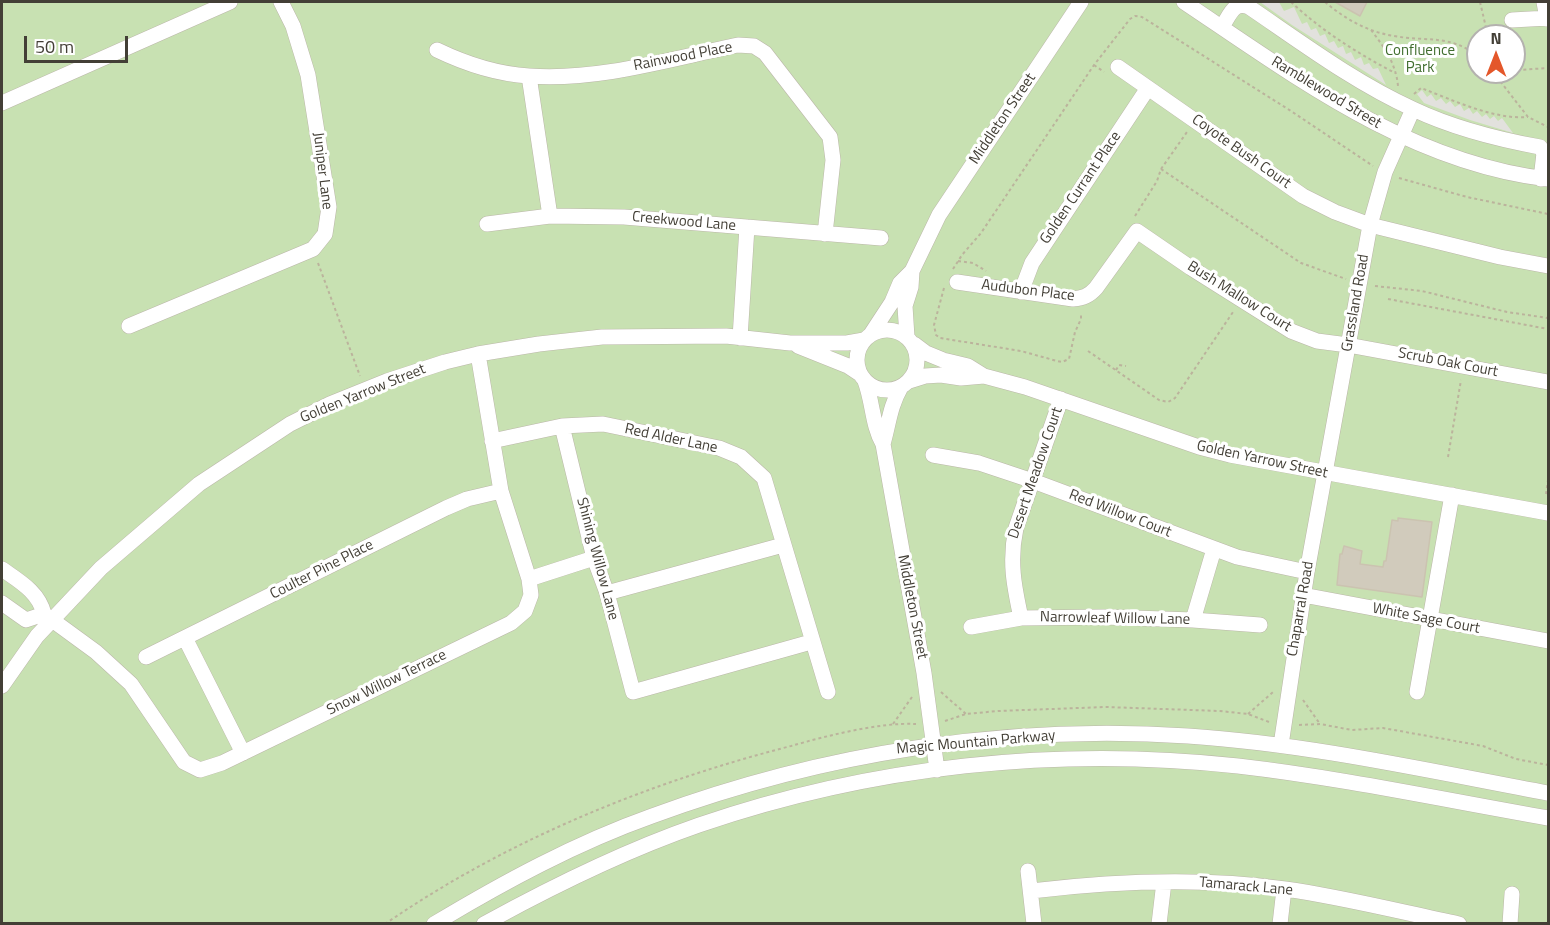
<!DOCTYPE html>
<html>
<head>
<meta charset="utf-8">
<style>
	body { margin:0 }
	#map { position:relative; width:1550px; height:925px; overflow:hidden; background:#f1eee6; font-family:"Titillium Web",sans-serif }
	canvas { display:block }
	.frame { position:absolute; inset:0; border:3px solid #433f36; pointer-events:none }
	.north { position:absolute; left:1466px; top:24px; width:60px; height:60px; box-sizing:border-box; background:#fff; border:2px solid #b4b2af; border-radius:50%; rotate:0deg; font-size:16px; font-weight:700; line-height:24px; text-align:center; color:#433f36 }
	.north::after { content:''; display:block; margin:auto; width:21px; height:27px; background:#e4572a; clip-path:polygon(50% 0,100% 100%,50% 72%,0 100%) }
	.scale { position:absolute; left:24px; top:36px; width:104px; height:27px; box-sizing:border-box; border:3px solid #433f36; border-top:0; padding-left:8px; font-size:18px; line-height:21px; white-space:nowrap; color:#433f36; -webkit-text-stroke:4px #fff; paint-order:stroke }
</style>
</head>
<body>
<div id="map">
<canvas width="1550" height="925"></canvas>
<div class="frame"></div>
<div class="north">N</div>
<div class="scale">50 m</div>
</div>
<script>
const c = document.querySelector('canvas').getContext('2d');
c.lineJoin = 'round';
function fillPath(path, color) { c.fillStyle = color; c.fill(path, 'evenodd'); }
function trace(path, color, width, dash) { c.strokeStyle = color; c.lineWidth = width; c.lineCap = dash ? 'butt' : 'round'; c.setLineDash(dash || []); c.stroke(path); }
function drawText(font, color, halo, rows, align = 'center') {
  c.font = font + ' "Titillium Web",sans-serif'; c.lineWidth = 6; c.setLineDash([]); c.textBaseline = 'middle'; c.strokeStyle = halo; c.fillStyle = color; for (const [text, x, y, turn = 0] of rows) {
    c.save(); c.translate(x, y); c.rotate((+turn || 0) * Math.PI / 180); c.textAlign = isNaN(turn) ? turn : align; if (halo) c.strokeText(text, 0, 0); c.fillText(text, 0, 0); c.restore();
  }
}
const green = new Path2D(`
	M2 2H1548V923L2 924ZM1478 36H1514V72H1478Z`);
const parking = new Path2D(`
	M1260 2H1279L1284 11 1294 7 1302 24 1307 22 1311 30 1316 28 1320 36 1325 34 1329 43 1334 41 1338 48 1343 46 1346 54 1351 52 1355 60 1361 57 1364 65 1369 63 1373 69 1378 68 1386 85 1292 25Z
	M1422 90 1427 97 1431 94 1436 101 1441 98 1446 104 1450 101 1455 107 1460 104 1464 111 1469 108 1473 114 1477 111 1482 117 1486 114 1490 119 1494 116 1498 121 1502 118 1513 133 1470 120 1424 103 1417 94Z`);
const building = new Path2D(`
	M1335 2H1367L1360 16Z
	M1398 518 1432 522 1422 597 1337 585 1340 554H1342L1344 546 1362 551 1360 564 1383 567 1384 561H1386L1392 520 1398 521Z`);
const path = new Path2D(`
	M1291 2C1322 31 1357 53 1395 73
	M1325 2C1345 19 1368 32 1394 36 1427 42 1449 34 1478 56
	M1480 2 1488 36
	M1371 30C1385 48 1396 64 1398 86
	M1514 58 1518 70 1548 68
	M1094 65 1104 72
	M1493 72 1528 117 1548 127
	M1414 94 1421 88C1453 100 1494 120 1528 117
	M1161 169 1301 263 1346 279
	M1399 178 1467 197 1548 214
	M1135 216 1157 181 1161 169 1187 132
	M958 261 973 263 986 271
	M318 263 360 376
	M953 269 962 255 981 233 1094 65 1130 19 1135 16 1142 17 1291 111 1373 166
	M1375 286 1422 291 1507 312 1548 318
	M944 288 934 325 936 335 940 338 1021 351 1057 361 1062 362 1069 359 1075 332 1081 319V313
	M1388 299 1548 329
	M1088 351 1159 400 1168 402 1175 398 1233 312
	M1116 370 1119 365 1126 366
	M1448 457 1461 380
	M1546 494 1548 480
	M941 692 966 714
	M1303 700 1320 724
	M1248 714 1273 692
	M945 721 966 714 998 711 1106 707 1220 711 1248 714 1269 722
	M893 724 912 697
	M1299 725 1320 724 1352 730 1383 728 1483 746 1516 759 1548 765
	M385 924C507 840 647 783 791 746 826 736 880 722 916 724`);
const minor = new Path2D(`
	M1184 2C1296 77 1410 163 1548 179
	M1544 2 1547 19
	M1512 20 1548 18
	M1222 27C1230 15 1233 1 1249 7 1302 43 1354 82 1413 109 1453 128 1496 139 1540 147L1544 153 1541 179
	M437 50C466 64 497 74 529 76 599 81 670 59 738 45L754 46 765 53 830 137 833 160 825 234
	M1118 67 1303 196 1335 212 1370 225 1500 257 1548 266
	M529 76 550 216
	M2 103 230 2
	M487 224 550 216 624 217 881 238
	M957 282 1073 299C1083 298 1089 296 1096 288L1137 231 1191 268 1291 331 1317 341 1348 345 1548 382
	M1021 292 1032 263 1148 88
	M129 326 313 249 325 234 329 207 308 75 293 26 281 2
	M857 360a30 30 0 1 1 60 0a30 30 0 1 1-60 0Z
	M871 334 892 302 900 283 912 271
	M907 337 905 306 911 287 912 271 939 215 1081 2
	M740 338 747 227
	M914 344 926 353 943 360 968 366 984 376
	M798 346 848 366 860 374
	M865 381C873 402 872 425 883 444L924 673 937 770
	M909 381 925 376 941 375 961 378 984 376 1025 387 1199 447 1230 455 1548 513
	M562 426 594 558 607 593 633 692 811 642
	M492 441 562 426 603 424 719 448 741 457 764 478 828 692
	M883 444C889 423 890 406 901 387
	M933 455 979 463 1033 481 1237 557 1307 572
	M2 569C19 581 39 592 44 614L96 652 131 684 184 762 200 770 222 763 511 623 525 611 531 595 529 579 501 491 478 354
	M529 579 594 558
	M607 593 783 545
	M1303 595 1548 641
	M2 603 26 620 44 614
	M1021 618C1014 586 1009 561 1016 528L1061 399
	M1193 620 1214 549
	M971 627 1021 618 1104 617 1193 620 1260 625
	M185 638 243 753
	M146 657 446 508 467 499 501 491
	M2 686 37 636 101 568 199 484 290 424 330 404 387 381 445 362 478 354 539 344 602 337 726 336 790 343H847L864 340
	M1417 692 1452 495
	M1281 745 1307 572 1370 225 1385 172 1413 109
	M1028 871 1034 924
	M1031 891C1115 881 1200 877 1285 889 1343 897 1401 912 1459 924
	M434 924C504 882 576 843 652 816 823 753 1006 724 1188 736 1309 744 1429 771 1548 793
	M484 924C553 886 624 851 699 825 871 766 1058 746 1238 766 1342 778 1445 800 1548 818
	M1159 924 1164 882
	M1280 924 1284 889
	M1510 924 1512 894`);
const parkNames = [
	["Confluence",1420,51],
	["Park",1420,68]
];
const streetNames = [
	["Rainwood Place",683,57,-11],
	["Ramblewood Street",1326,93,31],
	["Middleton Street",1003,119,-56],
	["Coyote Bush Court",1241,152,35],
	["Juniper Lane",322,171,83],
	["Golden Currant Place",1081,188,-56],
	["Creekwood Lane",684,222,5],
	["Audubon Place",1028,291,7],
	["Bush Mallow Court",1239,297,32],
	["Grassland Road",1356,303,-80],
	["Scrub Oak Court",1448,363,11],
	["Golden Yarrow Street",363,394,-22],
	["Red Alder Lane",671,439,12],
	["Golden Yarrow Street",1262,460,12],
	["Desert Meadow Court",1036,473,-71],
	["Red Willow Court",1120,514,21],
	["Shining Willow Lane",597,559,75],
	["Coulter Pine Place",322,570,-27],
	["Middleton Street",912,607,79],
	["Chaparral Road",1301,609,-80],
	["Narrowleaf Willow Lane",1115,619,1],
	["White Sage Court",1426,619,11],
	["Snow Willow Terrace",387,683,-26],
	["Magic Mountain Parkway",976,743,-5],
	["Tamarack Lane",1246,887,5]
];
fillPath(green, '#c8e1b2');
fillPath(parking, '#e2e1dd');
fillPath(building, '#d1cbbc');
trace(building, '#cbc3b0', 1.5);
trace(minor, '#bbb7a9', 16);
trace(path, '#bbb39c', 2, [3, 3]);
trace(minor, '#fff', 15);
drawText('15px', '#416e2f', '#fff', parkNames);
drawText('15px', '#433f36', '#fff', streetNames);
</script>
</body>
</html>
